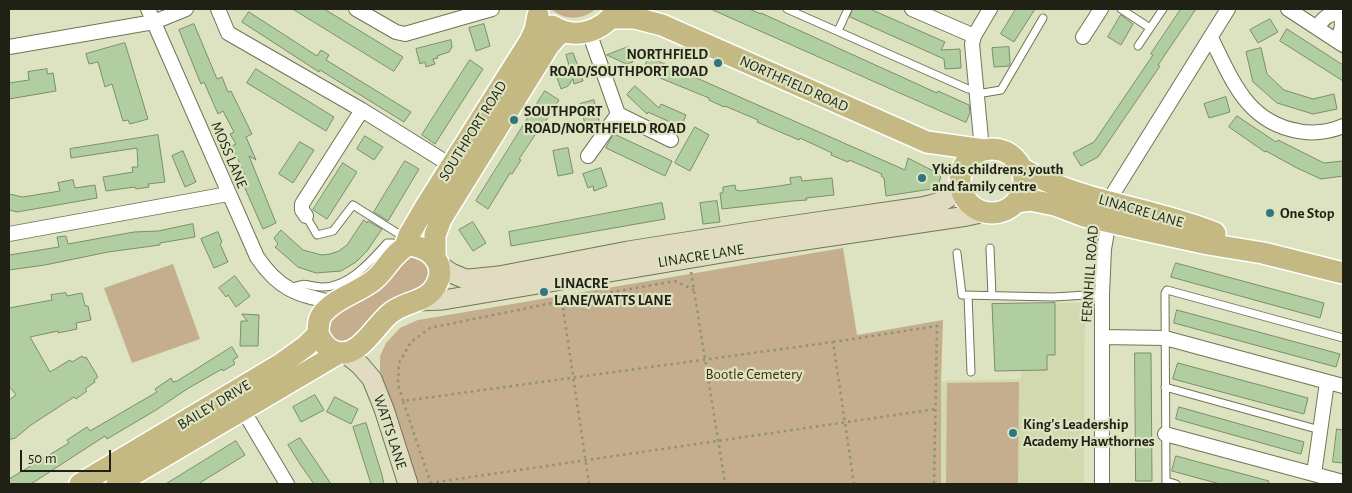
<!DOCTYPE html>
<html>
<head>
<meta charset="utf-8">
<style>
	body { margin:0 }
	#map { position:relative; width:1352px; height:493px; overflow:hidden; background:#dde3c0; font-family:"Alegreya Sans",sans-serif }
	canvas { display:block }
	.frame { position:absolute; inset:0; border:10px solid #1f2114; pointer-events:none }
	.scale { position:absolute; left:20px; top:450px; width:91px; height:22px; box-sizing:border-box; border:2px solid #1f2114; border-top:0; padding-left:6px; font-size:15px; line-height:18px; white-space:nowrap; color:#1f2114; -webkit-text-stroke:4px #dde3c0; paint-order:stroke }
</style>
</head>
<body>
<div id="map">
<canvas width="1352" height="493"></canvas>
<div class="frame"></div>
<div class="scale">50 m</div>
</div>
<script>
const c = document.querySelector('canvas').getContext('2d');
c.lineJoin = 'round';
function fillPath(path, color) { c.fillStyle = color; c.fill(path, 'evenodd'); }
function trace(path, color, width, dash) { c.strokeStyle = color; c.lineWidth = width; c.lineCap = dash ? 'butt' : 'round'; c.setLineDash(dash || []); c.stroke(path); }
function drawText(font, color, halo, rows, align = 'center') {
  c.font = font + ' "Alegreya Sans",sans-serif'; c.lineWidth = 4.5; c.setLineDash([]); c.textBaseline = 'middle'; c.strokeStyle = halo; c.fillStyle = color; for (const [text, x, y, turn = 0] of rows) {
    c.save(); c.translate(x, y); c.rotate((+turn || 0) * Math.PI / 180); c.textAlign = isNaN(turn) ? turn : align; if (halo) c.strokeText(text, 0, 0); c.fillText(text, 0, 0); c.restore();
  }
}
const built = new Path2D(`
	M1085 303 1084 484H941V381L1021 379V371H995L992 304Z`);
const green = new Path2D(`
	M551 9H596C582 20 565 21 551 9Z
	M843 248 857 335 943 320 941 381V484H417L380 372V356L386 343 400 328 418 320Z
	M410 255 428 261 431 281 349 342C331 342 328 337 329 320Z
	M173 264 200 339 132 363 104 288Z
	M1019 382 1018 484H946L947 383Z`);
const building = new Path2D(`
	M293 9H324L403 57 394 71Z
	M711 9H749L761 14V13L937 93 938 91 969 105 970 113 966 122Z
	M853 9H870L945 42 941 50 960 49 961 68 945 69 944 59 850 17Z
	M1016 9H1035L1014 42 1001 34Z
	M1181 9H1196L1158 65 1160 66 1098 157 1081 166 1073 153 1094 142 1153 55 1151 54Z
	M249 12 317 56 321 50 329 55 326 60 411 112 404 122 320 70 319 72 242 22Z
	M1121 15 1133 24 1121 45 1108 37Z
	M1270 19 1278 32 1258 43 1250 30Z
	M194 24 217 79 222 77 228 92 231 91 252 134 246 137 256 160 249 156 276 223 263 229 240 177 245 175 232 146 236 144 230 134 234 132 223 111 218 114 204 82 201 84 179 30Z
	M484 24 490 46 476 51 469 28Z
	M1287 29 1343 65V81L1280 41Z
	M451 40 452 47 449 52 437 56 438 58 433 59 435 64 426 67 425 62 420 64 416 49Z
	M125 43 148 119 130 124 128 120 123 121 112 84 105 87 98 62 89 64 86 54Z
	M628 47 633 62 626 64 607 55Z
	M1009 47 1010 64 1009 66 994 67 992 48Z
	M1261 48 1267 74 1284 90 1313 99 1334 94 1337 109 1313 114 1277 103 1253 82 1246 52Z
	M573 53 578 66 582 65 579 69 583 81 574 84 573 79 568 86 561 89 556 75 570 69 566 55Z
	M649 57 905 170 908 158 941 175 938 188 886 196 884 178 881 176 882 174 849 160 848 162 831 155 832 153 800 138 799 140 757 122 758 120 725 106 724 107 709 100V98L643 71Z
	M470 60 483 69 435 144 422 135Z
	M47 69V74L53 73 56 91 9 99V83L29 80 28 72Z
	M256 69 334 117 326 131 247 83Z
	M635 86 659 108 661 104 686 115 681 127 648 112 647 114 627 95Z
	M545 91 559 100 540 130 539 129 519 159 521 160 512 174 510 173 488 209 476 201Z
	M1226 97 1230 112 1209 118 1204 104Z
	M594 100 600 124 586 128 580 104Z
	M1237 116 1276 142 1278 140 1324 163 1343 161V176L1321 179 1297 168 1266 151 1265 152 1229 127Z
	M695 127 709 135 690 171 675 163Z
	M614 134 672 161 665 176 606 148Z
	M158 135 165 182 148 184 149 187 136 189 135 187 106 191 103 177 133 172 132 167H138L137 148 71 158 70 149Z
	M365 136 383 147 374 160 357 149Z
	M300 142 314 150 293 183 279 174Z
	M568 148 573 173 558 176 553 151Z
	M183 151 196 182 185 187 172 156Z
	M405 161 419 169 388 221 374 212Z
	M343 163 357 172 327 219 313 210Z
	M601 168 607 186 594 191 593 186 588 188 583 174Z
	M801 177 802 181 832 178 834 195 806 198 807 200 793 201 722 209 720 193H723V187L735 185 736 190 740 191 779 186 791 184 790 178Z
	M73 180 75 188 95 185 97 198 17 212 9 210V194L23 197 60 191 58 183Z
	M717 201 720 222 703 224 700 203Z
	M662 203 665 219 511 246 509 232Z
	M364 220 367 223 368 221 382 229 367 251 356 262 341 271 316 273 298 267 275 247 278 244 274 238 281 230 303 250 322 255 330 254 339 251 347 245Z
	M473 222 486 243 473 251 459 230Z
	M193 224 195 237 160 243V245L108 252 45 265 9 270V255L59 247 57 237 66 236 68 244 134 232 158 231Z
	M218 232 222 242 220 244 228 262 214 268 201 239Z
	M1176 263 1324 303 1320 318 1171 277Z
	M235 276 250 296 236 307 228 295 226 297 219 288Z
	M66 293 67 296 82 293 85 306H88L91 320 76 323 77 329 58 333V331L30 337 50 372 70 360 72 362 82 356 84 358 86 357 98 377 94 380 95 382 85 389 87 391 76 399 74 397 31 425 14 439 13 438 9 441V400L16 395 9 386V308L52 300 51 295Z
	M1055 303V355H1047V370L995 371 992 304Z
	M1177 310 1340 354 1336 367 1174 323Z
	M242 314 259 315 258 346H240L241 321H247Z
	M232 347 238 357 233 360 235 364 223 371 222 369 187 389 156 410 107 439 105 436 31 484H9V479L69 443 67 440 87 427 90 431 157 392 155 389 171 378 173 382 177 381Z
	M1135 353H1151L1152 481H1136Z
	M1178 363 1308 398 1304 414 1173 379Z
	M315 395 324 410 301 422 293 407Z
	M335 397 358 409 351 424 327 412Z
	M1179 407 1304 442 1301 454 1176 419Z
	M366 423 382 475 384 484H371L353 427Z
	M1337 429 1343 430V463L1333 462Z
	M300 438 317 463 331 484H314L300 464 288 445Z
	M236 441 245 455 198 484H166Z
	M1176 456 1269 481 1268 484H1220L1172 471Z`);
const path = new Path2D(`
	M691 272 725 483
	M833 342 937 326 934 484
	M403 401 398 384 399 363 411 342 430 328 562 301
	M430 483 936 409
	M431 484 403 401 833 342 854 484
	M589 484 562 301 675 281 694 290
	M720 484H737`);
const lane = new Path2D(`
	M787 9 968 89H976
	M1121 9 1150 28
	M838 31 848 9
	M1138 46 1163 9
	M977 94 1001 90 1043 18
	M306 216 317 235 333 231 353 205 402 236V240
	M990 248 992 296
	M957 253 962 295 1054 297 1102 294
	M291 288C307 281 305 286 321 287 348 288 371 261 387 243H393L398 249
	M968 295 971 372
	M1165 387 1320 430
	M1166 481 1176 484
	M1166 484 1165 293 1167 290 1343 338`);
const street = new Path2D(`
	M148 9 257 257C280 291 297 294 335 303
	M218 9 228 33 362 110 452 166
	M356 9 396 32 405 34 492 9
	M912 9 974 36
	M1288 9 1343 45
	M1317 28C1322 19 1329 13 1340 12
	M589 32 618 114 671 140
	M1083 37 1101 9
	M1211 38C1232 79 1246 122 1298 131 1312 134 1330 132 1343 126
	M1336 40C1343 31 1343 23 1340 12L1343 9
	M9 47 154 22 186 9
	M986 150 981 139 972 44 974 36 990 9
	M588 156 618 114
	M306 216 302 210V204L362 110
	M9 234 228 194
	M1102 337 1165 338 1343 386
	M243 410 287 484
	M1165 434 1343 482
	M1314 474 1327 382
	M1102 484V294L1104 249 1114 192 1228 9`);
const secondary = new Path2D(`
	M439 265 451 273 463 278 469 279 499 276 628 251 775 228 921 207C943 202 947 202 961 183
	M418 301 443 300 746 249 967 216 985 212
	M345 353 360 365 372 379 384 409 408 484`);
const primary = new Path2D(`
	M612 18H635L662 25 927 142 984 150
	M552 26C576 41 603 31 618 9
	M960 181a32 32 0 1 1 64 0a32 32 0 1 1-64 0Z
	M1021 168C1080 203 1151 207 1215 233
	M1016 202 1030 200 1055 205 1084 216 1144 230 1208 244 1263 253 1343 273
	M410 245C421 247 433 252 438 263 440 269 441 275 438 281 430 303 408 300 392 312 375 324 360 359 336 352 327 350 322 342 318 334 318 327 318 318 324 312 338 296 361 292 376 278 387 268 396 249 410 245Z
	M405 247 409 235 426 206 530 41 535 30 538 15
	M435 257V235L441 219 549 45 557 36 564 32
	M80 484 281 364 306 346 318 334
	M117 484 339 353`);
const markers = [
	[718,63,5,"#2f7582"],
	[514,120,5,"#2f7582"],
	[922,178,5,"#2f7582"],
	[1270,213,5,"#2f7582"],
	[544,292,5,"#2f7582"],
	[1013,433,5,"#2f7582"]
];
const poiNames = [
	["NORTHFIELD",708,54,"right"],
	["ROAD/SOUTHPORT ROAD",708,71,"right"],
	["SOUTHPORT",524,111],
	["ROAD/NORTHFIELD ROAD",524,128],
	["Ykids childrens, youth",932,169],
	["and family centre",932,186],
	["One Stop",1280,213],
	["LINACRE",554,283],
	["LANE/WATTS LANE",554,300],
	["King's Leadership",1023,424],
	["Academy Hawthornes",1023,441]
];
const streetNames = [
	["NORTHFIELD ROAD",794,84,24],
	["SOUTHPORT ROAD",473,131,-58],
	["MOSS LANE",229,155,67],
	["LINACRE LANE",1141,211,16],
	["LINACRE LANE",701,256,-9],
	["FERNHILL ROAD",1090,274,-86],
	["BAILEY DRIVE",214,405,-31],
	["WATTS LANE",390,432,72]
];
const parkNames = [
	["Bootle Cemetery",754,374]
];
fillPath(built, '#d2d9af');
fillPath(green, '#c5ae8d');
fillPath(building, '#b0cea0');
trace(building, '#7a8d70', 1);
trace(lane, '#707555', 9);
trace(street, '#707555', 16);
trace(secondary, '#707555', 21);
trace(primary, '#fff', 24);
trace(path, '#8e9278', 2.5, [2.5, 4]);
trace(lane, '#fff', 7);
trace(street, '#fff', 14);
trace(secondary, '#e1dcc1', 19);
trace(primary, '#c4b883', 21);
for (const [x, y, r, color] of markers) { const dot = new Path2D(); dot.arc(x, y, r, 0, 2 * Math.PI); c.fillStyle = color; c.fill(dot); trace(dot, '#dde3c0', 2); }
drawText('bold 15px', '#1f2114', '#dde3c0', poiNames, 'left');
drawText('15px', '#1f2114', '#dde3c0', streetNames);
drawText('15px', '#432d06', '#dde3c0', parkNames);
</script>
</body>
</html>
